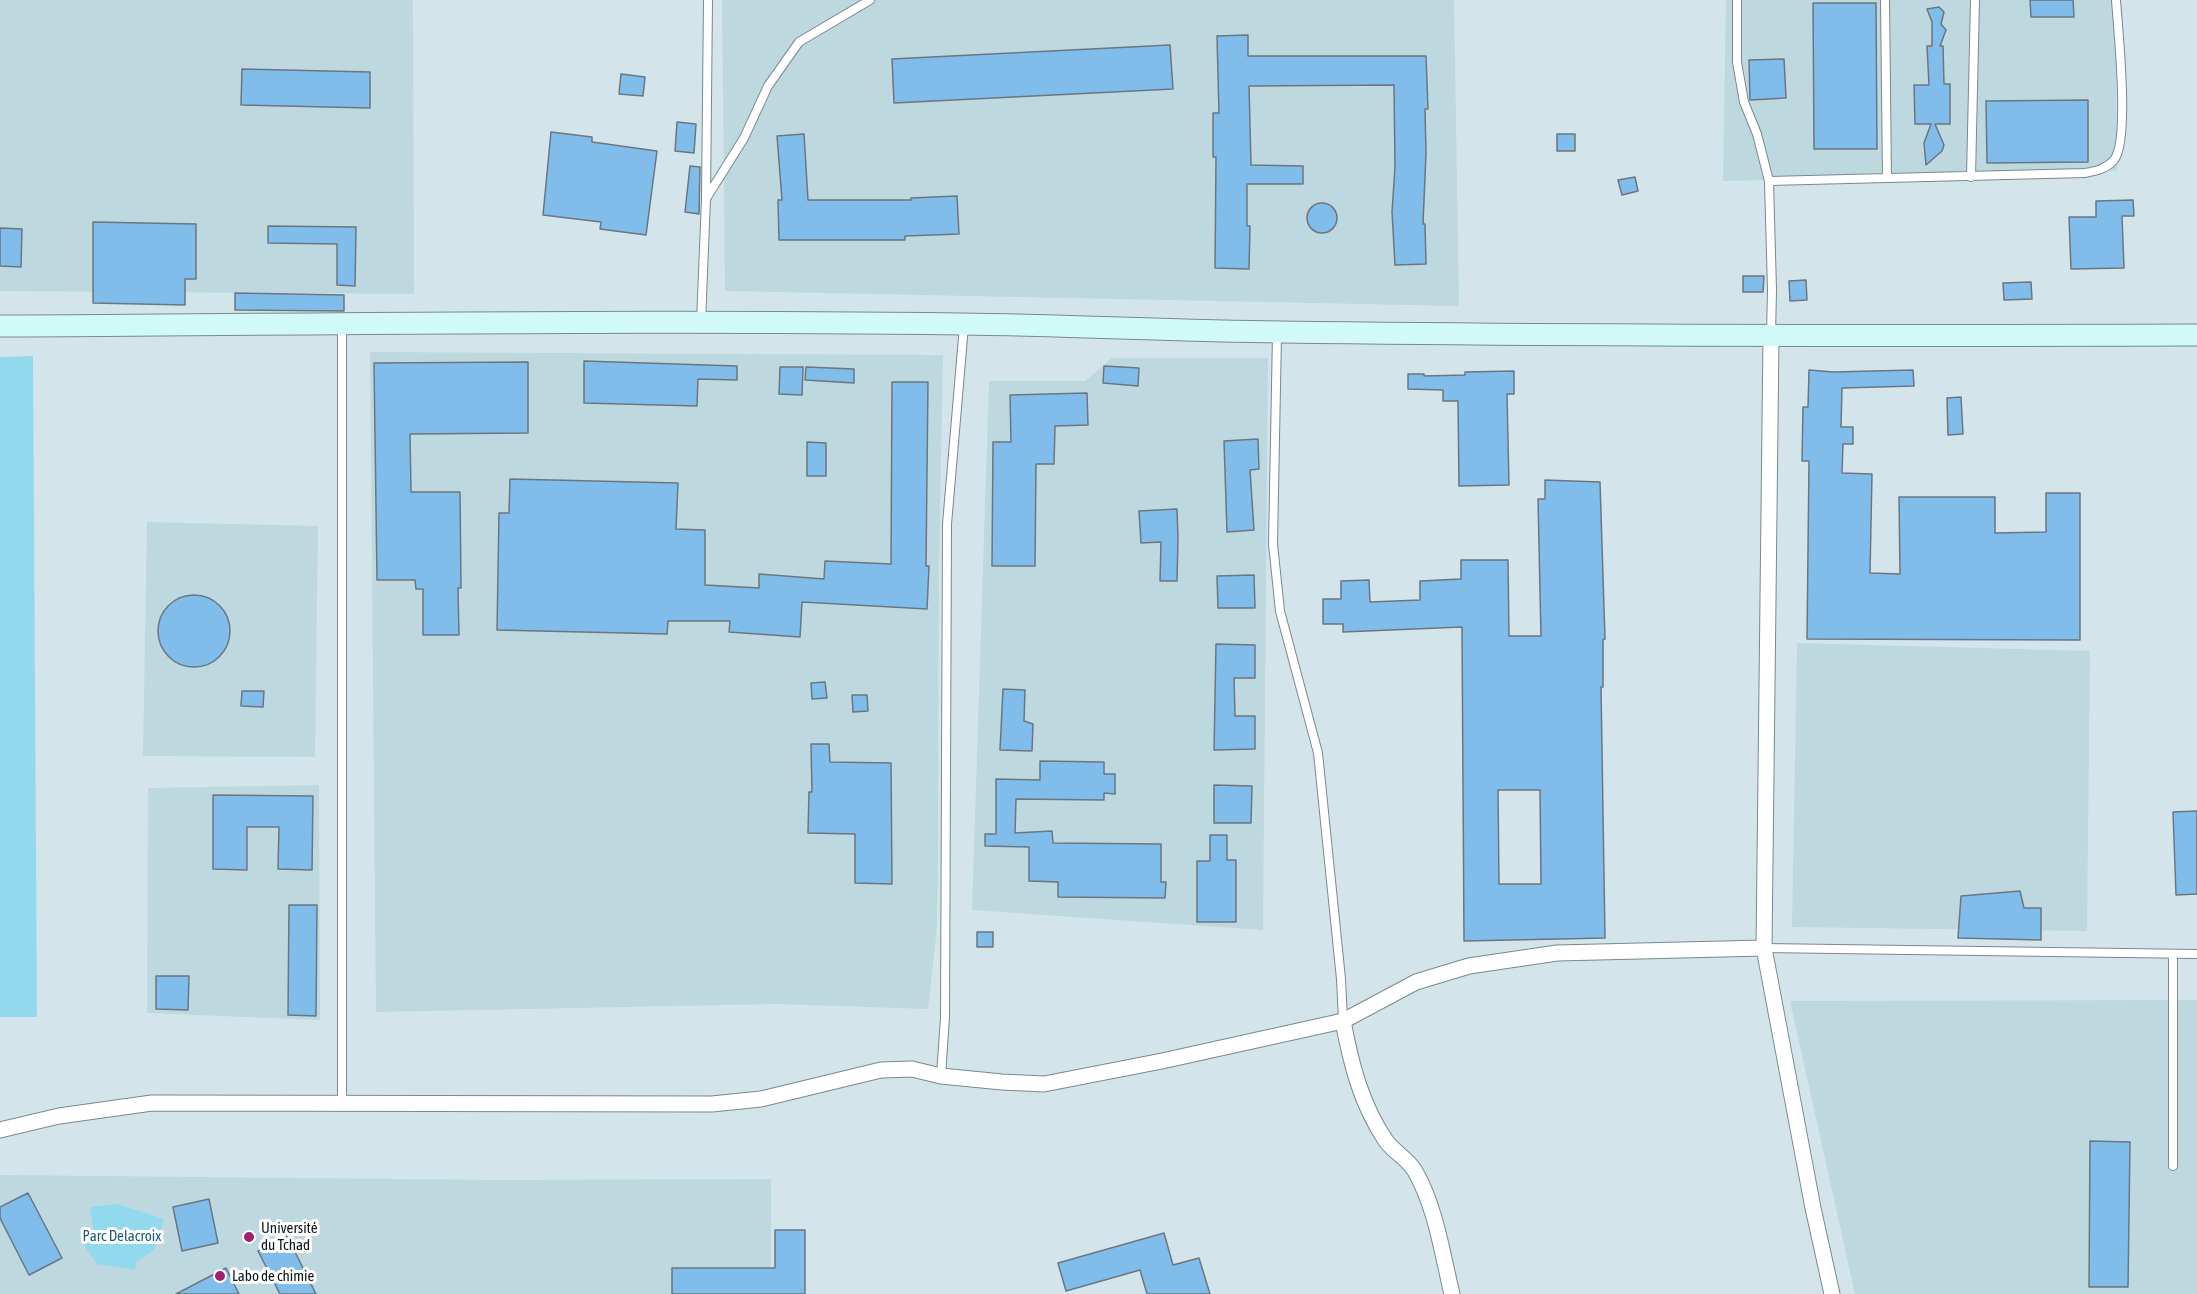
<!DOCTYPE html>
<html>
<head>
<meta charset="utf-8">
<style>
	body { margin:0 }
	canvas { display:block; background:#d3e5ea }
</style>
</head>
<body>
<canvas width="2197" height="1294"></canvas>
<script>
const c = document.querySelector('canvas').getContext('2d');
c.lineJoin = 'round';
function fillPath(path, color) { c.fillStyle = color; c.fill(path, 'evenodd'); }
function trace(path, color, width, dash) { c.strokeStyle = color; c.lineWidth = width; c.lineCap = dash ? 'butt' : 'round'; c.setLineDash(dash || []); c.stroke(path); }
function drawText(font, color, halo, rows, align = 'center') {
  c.font = font + ' "Asap Condensed",sans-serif'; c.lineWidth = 6; c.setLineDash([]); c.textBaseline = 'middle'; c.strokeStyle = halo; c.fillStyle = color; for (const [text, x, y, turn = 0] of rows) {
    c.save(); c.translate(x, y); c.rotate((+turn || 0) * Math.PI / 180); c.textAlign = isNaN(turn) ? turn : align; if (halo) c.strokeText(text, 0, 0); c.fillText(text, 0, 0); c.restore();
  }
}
const built = new Path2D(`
	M0 0H413L414 294 0 291Z
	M722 0H1454L1459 306 725 291Z
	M1726 0H2115L2117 171 1723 181Z
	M370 352 943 355 939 567 938 877 937 928 928 1009 777 1004 376 1012Z
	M1112 358H1268L1263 930 972 910 989 381H1085Z
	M147 522 318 526 315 757 143 756Z
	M1797 643 2090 651 2087 931 1792 927Z
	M319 785 320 1020 147 1013 148 788Z
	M2197 1000V1294H1855L1790 1001Z
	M0 1175 499 1180 771 1179V1294H0Z`);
const green = new Path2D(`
	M33 356 37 1017H0V357Z
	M117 1204 164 1219 154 1250 136 1262 135 1270 97 1264 79 1238 93 1228 90 1207Z`);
const building = new Path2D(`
	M2030 0H2073L2074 17H2031Z
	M1813 3H1876L1877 149H1814Z
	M1939 7 1944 12 1941 24 1946 30 1940 46H1943L1944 84H1950V124H1935L1944 145 1942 151 1926 165 1924 143 1931 124H1915L1914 85H1929L1927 46H1932V22L1927 9Z
	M1248 35V56H1426L1428 109H1425L1426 153 1423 224H1425L1426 264 1395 265 1392 212 1395 167 1394 85 1249 86 1251 165 1303 166V184H1247V226H1250L1249 269 1215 268 1216 157H1213V113H1219L1217 36Z
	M1170 45 1173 89 894 103 892 59Z
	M1784 59 1786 98 1750 100 1749 60Z
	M242 69 370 72V108L241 105Z
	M621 74 645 77 643 96 619 94Z
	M2088 100V162L1987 163 1986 101Z
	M677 122 696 124 694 153 675 151Z
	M551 132 592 137V142L657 151 646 235 600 229 601 222 543 215Z
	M804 134 808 200H911V198L957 196 959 234 905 236V240H779L778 200H782L777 136Z
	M1557 134H1575V151H1557Z
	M690 166 700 167 699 214 685 212Z
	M1635 177 1638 191 1622 195 1618 180Z
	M2133 200 2134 216H2122L2124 268 2071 269 2069 217H2096V201Z
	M1307 218a15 15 0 1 1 30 0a15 15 0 1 1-30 0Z
	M93 222 196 224V279H185V305L93 303Z
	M268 226 356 227 355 286 337 285V244L268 243Z
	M0 228 22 229 21 267 0 266Z
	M1743 276H1764L1763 292H1743Z
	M1806 280 1807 300 1790 301 1789 281Z
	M2031 282 2032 299 2004 300 2003 283Z
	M235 293 344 295V311L235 310Z
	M584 361 737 366V380L698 379 697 406 584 403Z
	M528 362V433L410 434 411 492H460L461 588H458L459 635H423V589H416L415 580H377L374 363Z
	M1104 366 1139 368 1138 386 1103 383Z
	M780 367H803L802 395 779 394Z
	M806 367 854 369V383L805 380Z
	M1809 370 1833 372 1913 370 1914 386 1842 388 1841 427H1853V444H1843L1842 473 1872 474 1870 573 1900 574 1899 497H1995V533L2046 532V493H2080V640L1807 639 1809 461H1802L1803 407H1808Z
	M1514 371V394H1507L1509 485 1459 486 1458 401H1443V390L1408 389V374H1424V376L1465 375V372Z
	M892 382H928L926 566H929L927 609 802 602 800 637 729 632 730 621H668L667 634 497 630 499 513H509L510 479 678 483 676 529 705 530V585L759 588V574L824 579 825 561 891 564Z
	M1087 393 1088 425 1055 426 1054 464H1036L1035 566H992L993 442H1011L1010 395Z
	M1961 397 1963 434 1948 435 1947 398Z
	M1258 439 1259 469 1250 470 1254 530 1227 532 1224 441Z
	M807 442 826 443V476H807Z
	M1545 480 1600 482 1605 639 1603 640V687H1601L1605 938 1464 941 1462 627 1343 632V624H1323V599H1341V581L1369 580 1370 602 1420 600V581L1461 579V560H1508L1509 636H1541L1538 499H1545ZM1498 790H1540L1541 884H1499Z
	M1177 509 1178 538 1177 581H1160L1161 542 1141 543 1139 511Z
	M1254 575 1255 608H1218L1217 576Z
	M158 631a36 36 0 1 1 72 0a36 36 0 1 1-72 0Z
	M1216 644 1255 645V678H1234L1235 716H1255V749L1214 750Z
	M825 682 827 698 812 699 811 683Z
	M1003 689 1025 690 1024 721 1033 724 1032 751 1000 750Z
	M242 691H264L263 707 241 706Z
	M852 695H867L868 711 853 712Z
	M811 744H829L830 762 891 763 892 884 855 883V834L808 833 809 792H812Z
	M1040 761 1104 762V774H1115V794L1104 793V800L1016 799 1015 833 1052 831 1053 843 1161 844V882H1166L1165 898 1058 897V882L1029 881V847L985 846V834H996V779L1040 780Z
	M1214 785 1252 786 1251 823H1214Z
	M213 795 313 796 312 870 278 869 279 827H247V870L213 869Z
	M2197 811V894L2176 895 2173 812Z
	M1210 835H1227V860H1236V922H1197V861H1210Z
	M2020 891 2024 908H2041V940L1958 938 1961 896Z
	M289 905H317L316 1016 288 1015Z
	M977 932H993V947H977Z
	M156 976H189L188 1010 156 1009Z
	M2090 1141 2130 1142 2128 1287H2089Z
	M28 1193 62 1258 29 1275 0 1218V1207Z
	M209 1199 218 1243 182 1251 173 1207Z
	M775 1230H805V1294H672V1268H775Z
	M1164 1233 1173 1265 1199 1258 1210 1294H1147L1140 1270 1066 1291 1058 1263Z
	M287 1236 316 1294H280L258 1251Z
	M226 1268 239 1294H176Z`);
const lane = new Path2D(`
	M1737 0V62L1744 102 1757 134 1769 181 1772 290 1771 335
	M1885 0 1887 178
	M1971 177 1975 0
	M1769 181 2085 173C2096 171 2106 169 2114 160 2130 141 2118 29 2116 0
	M707 197 744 138 768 86 799 42 870 0
	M701 322 706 199 708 0
	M1277 334 1273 544 1280 611 1318 753 1341 979 1343 1020
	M1764 948 2197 954
	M941 1076 945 1017 947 524 964 326
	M342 1103V326
	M2173 1166V954`);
const street = new Path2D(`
	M1771 336 1764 948 1813 1208 1832 1294
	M1343 1021C1351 1064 1361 1104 1386 1141 1394 1152 1408 1159 1415 1171 1436 1208 1442 1253 1452 1294
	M0 1130 59 1116 152 1103 712 1104 761 1099 881 1070 912 1069 941 1076 1002 1082 1044 1084 1162 1061 1343 1021 1416 982 1469 966 1557 953 1764 948`);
const secondary = new Path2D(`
	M0 326C320 324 640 320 961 324 1067 325 1174 331 1281 332 1586 336 1892 336 2197 335`);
const markers = [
	[249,1237,6,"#9e2176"],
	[220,1276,6,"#9e2176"]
];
const poiNames = [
	["Université",261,1228],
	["du Tchad",261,1245],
	["Labo de chimie",232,1276]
];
const parkNames = [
	["Parc Delacroix",122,1236]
];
fillPath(built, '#bed8df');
fillPath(green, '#93d9ed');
fillPath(building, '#80bdeb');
trace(building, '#6b7680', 1.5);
trace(lane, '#79898e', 10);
trace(street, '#79898e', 17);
trace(secondary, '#79898e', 23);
trace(lane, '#fff', 8);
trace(street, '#fff', 15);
trace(secondary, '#d0f9f7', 21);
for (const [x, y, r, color] of markers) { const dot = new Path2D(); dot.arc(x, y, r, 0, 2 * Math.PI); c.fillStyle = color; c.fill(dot); trace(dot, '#fff', 2); }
drawText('15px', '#0f1617', '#fff', poiNames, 'left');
drawText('15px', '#175f70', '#fff', parkNames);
</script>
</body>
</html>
